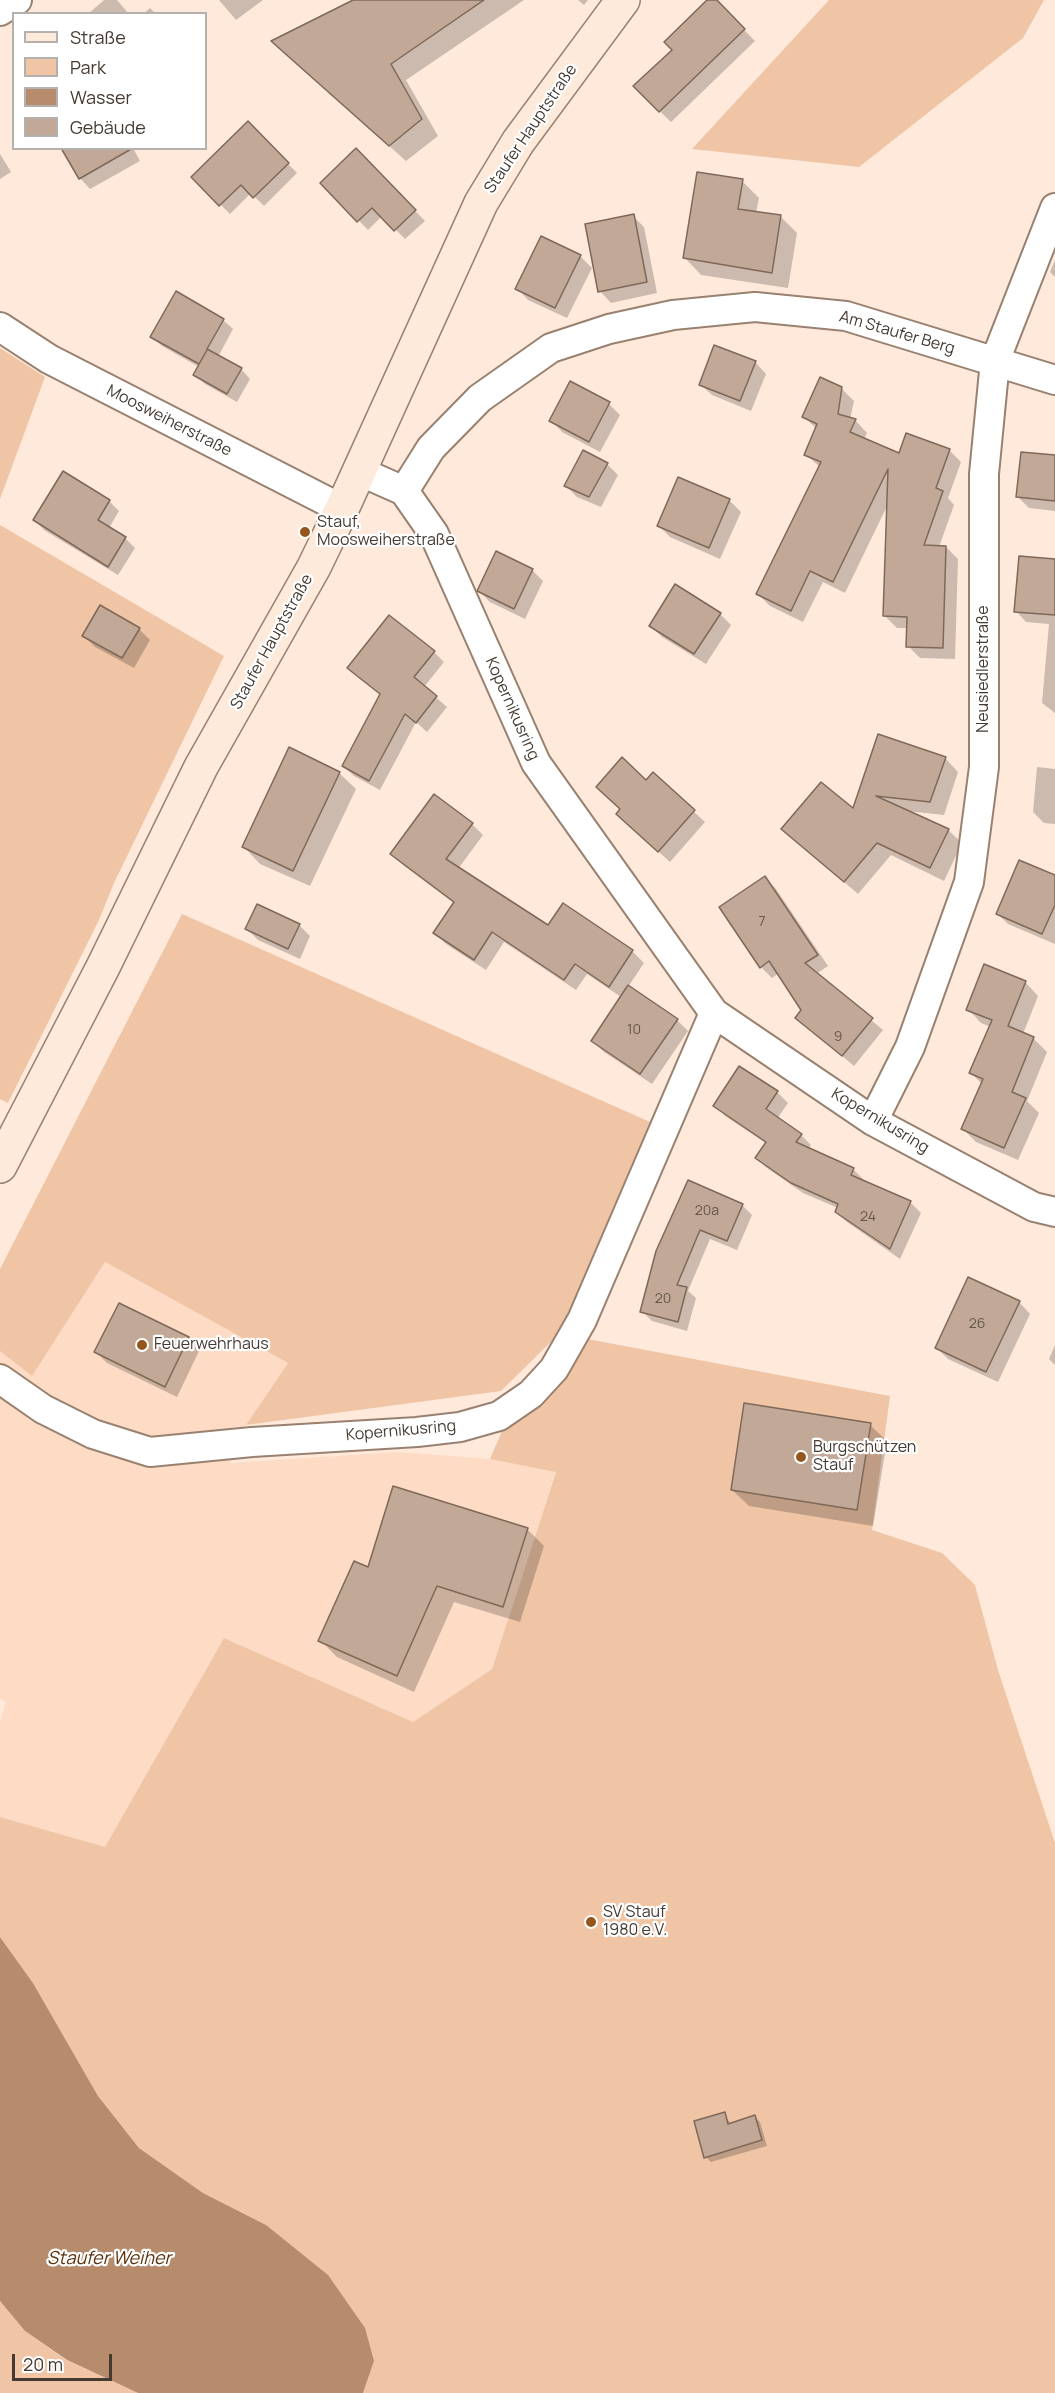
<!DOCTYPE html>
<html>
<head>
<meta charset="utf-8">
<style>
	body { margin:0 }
	#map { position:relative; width:1055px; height:2393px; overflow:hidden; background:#ffe9da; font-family:Manrope,sans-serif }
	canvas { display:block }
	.legend { position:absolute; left:12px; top:12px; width:195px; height:138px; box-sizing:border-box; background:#fff; border:2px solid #b4b0ad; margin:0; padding:8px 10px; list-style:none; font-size:18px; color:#443a32 }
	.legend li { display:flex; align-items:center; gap:12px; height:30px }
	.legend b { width:30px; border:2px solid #b4b0ad }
	.scale { position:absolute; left:12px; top:2354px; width:100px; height:27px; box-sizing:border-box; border:3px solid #443a32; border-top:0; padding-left:8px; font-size:18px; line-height:21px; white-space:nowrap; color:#443a32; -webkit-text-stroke:4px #fff; paint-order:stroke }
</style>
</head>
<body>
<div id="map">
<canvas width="1055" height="2393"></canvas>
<ul class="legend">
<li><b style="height:8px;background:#feeada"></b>Straße</li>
<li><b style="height:16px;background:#efc5a6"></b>Park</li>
<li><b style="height:16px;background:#b68c6d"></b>Wasser</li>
<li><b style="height:16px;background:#c2a997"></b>Gebäude</li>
</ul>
<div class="scale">20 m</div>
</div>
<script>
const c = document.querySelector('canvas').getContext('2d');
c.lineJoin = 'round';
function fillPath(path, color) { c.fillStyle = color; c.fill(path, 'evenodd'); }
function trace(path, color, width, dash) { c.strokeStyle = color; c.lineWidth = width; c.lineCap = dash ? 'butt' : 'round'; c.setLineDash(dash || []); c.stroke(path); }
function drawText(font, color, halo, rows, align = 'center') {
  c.font = font + ' Manrope,sans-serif'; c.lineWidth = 4.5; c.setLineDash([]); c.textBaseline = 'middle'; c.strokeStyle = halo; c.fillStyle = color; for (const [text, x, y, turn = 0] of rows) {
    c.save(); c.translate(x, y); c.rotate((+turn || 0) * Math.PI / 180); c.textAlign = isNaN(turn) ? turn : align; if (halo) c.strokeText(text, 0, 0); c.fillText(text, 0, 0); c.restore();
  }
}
const built = new Path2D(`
	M105 1262 288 1363 246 1425 230 1463 398 1452 490 1459 556 1471 492 1669 413 1722 224 1638 105 1848 0 1817V1721L6 1702 0 1698V1351L32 1375Z`);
const green = new Path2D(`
	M829 0H1044L1023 38 859 167 692 149Z
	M0 348 45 377 0 499Z
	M0 525 224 656 114 883 99 920 8 1103 0 1099Z
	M182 914 650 1122 559 1334 501 1391 246 1425 288 1363 105 1262 32 1376 0 1351V1269Z
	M582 1338 890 1396 872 1530 942 1553 975 1585 998 1670 1055 1843V2393H363L374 2361 266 2225 203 2193 139 2148 98 2096 33 1983 0 1937V1817L105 1847 224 1638 413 1722 492 1669 556 1472 490 1459 502 1431 539 1403Z
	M0 2301 25 2331 66 2360 138 2393H0Z`);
const water = new Path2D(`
	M0 1937 33 1983 98 2096 139 2148 203 2193 266 2225 328 2275 365 2328 374 2361 363 2393H138L67 2360 25 2331 0 2301Z`);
const shadow = new Path2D(`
	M104 0H117L129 14H88Z
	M219 0H263L236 20Z
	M351 0H524L406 80 438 136 406 161 273 42 352 2Z
	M578 0H588L584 5Z
	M709 0H715L755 41 671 122 635 87 674 50Z
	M150 8 156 14H143Z
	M248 123 297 173 264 206 251 193 230 214 193 177Z
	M63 148H133L140 161 90 189 80 178Z
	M356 150 425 221 405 239 382 216 368 230 322 183Z
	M0 154 11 172 0 179Z
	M742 181 759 198 756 213 781 217 797 233 788 288 701 275 685 258Z
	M633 216 644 227 657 293 611 303 600 291Z
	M542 238 581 257 592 268 567 318 528 300 517 288Z
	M1055 260V277L1050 272Z
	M223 320 233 329 218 357 241 369 250 379 237 402 205 384 195 374 199 367 162 346 152 337Z
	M755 362 766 374 751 411 712 395 700 384Z
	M841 388 854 401 850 419 855 420 867 433 864 439 900 455 949 450 961 462 948 498 954 505 939 547H946L958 559 955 659 920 658 908 646V628H897L885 616 888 504 845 593 823 582 803 622 770 606 758 594 820 467 805 454 817 429 804 417Z
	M609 404 620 415 600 452 562 432 551 420Z
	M1055 457V511L1029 508 1018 497Z
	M607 464 618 475 601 507 577 497 566 486Z
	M63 473 109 501 119 511 109 528 125 538 135 548 118 575 44 530 35 520Z
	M679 479 729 500 741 512 720 559 670 537 659 526Z
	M1055 561V713L1042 703 1049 624 1026 622 1016 611Z
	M532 570 543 581 525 619 490 602 479 591Z
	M720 614 731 625 706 664 662 637 651 626Z
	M139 629 150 640 134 668 95 647 84 636Z
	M434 652 444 662 424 687 447 707 427 732 416 722 380 790 354 776 343 766 381 695Z
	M879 736 945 758 958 772 944 815 907 811 948 830 962 843 944 881 891 855 858 894 783 829 853 811Z
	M1037 767 1055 769V824L1044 823 1033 812Z
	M339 773 356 789 310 886 260 864 244 847Z
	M653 774 705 822 670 862 629 825 646 782Z
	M472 824 483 835 458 869 549 927 563 905 632 951 644 963 628 987 677 1020 688 1031 652 1084 604 1052 592 1041 621 997 587 974 576 990 504 942 486 970 446 944 435 933 455 904 403 865 392 854Z
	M1055 877V944L1008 924 998 914Z
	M765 878 776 889 828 966 816 974 883 1030 854 1066 797 1018 803 1010 779 973 772 978 761 967Z
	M299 925 310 936 300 959 258 940 247 929Z
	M1025 982 1038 996 1023 1034 1033 1038 1047 1052 1027 1101 1039 1113 1018 1160 976 1142 963 1129 982 1084 971 1073 991 1027 981 1023 968 1009Z
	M740 1068 777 1092 788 1103 777 1119 801 1135 811 1145 808 1149 853 1169 864 1180 863 1182 910 1202 921 1213 900 1259 847 1222 836 1212 838 1208 803 1193 767 1168 757 1158 767 1144 725 1116 715 1105Z
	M742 1205 752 1215 737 1250 710 1239 688 1291 696 1298 687 1331 652 1321 642 1311 658 1252Z
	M1019 1302 1030 1314 998 1382 948 1359 936 1347Z
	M188 1338 200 1349 177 1397 107 1363 96 1352Z
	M1055 1345V1365L1049 1359Z
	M870 1425 887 1441 873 1526 749 1506 732 1490Z
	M527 1529 544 1546 520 1622 454 1602 414 1692 337 1657 320 1640 369 1569Z
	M724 2114 731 2124 755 2117 760 2122 767 2146 711 2162 706 2157Z`);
const building = new Path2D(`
	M353 0H484L391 64 422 119 389 146 271 41Z
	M707 0H717L745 29 659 112 633 86 672 50 664 42Z
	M248 121 289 163 253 198 241 185 219 206 191 177Z
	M61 148H133L79 179Z
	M356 148 416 210 394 231 372 208 357 222 320 183Z
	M697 172 743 179 738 209 781 215 772 273 683 258Z
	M634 214 647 282 598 292 585 224Z
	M541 236 581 255 555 308 515 289Z
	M176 291 224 319 207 349 242 368 227 394 193 375 207 350 199 364 150 337Z
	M714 345 756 361 740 401 699 385Z
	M820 377 842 387 838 414 856 419 850 432 899 453 906 433 950 449 936 488 943 491 924 545 946 546 943 648 906 647 907 617 883 616 888 469 833 582 810 571 791 611 756 594 821 462 804 455 817 424 802 417Z
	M570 381 610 402 589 442 549 421Z
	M583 450 608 463 589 497 564 486Z
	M1021 452 1055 455V501L1016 497Z
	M63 471 110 500 98 520 126 537 108 567 33 520Z
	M678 477 730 499 709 548 657 526Z
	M496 551 533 569 514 609 477 591Z
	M1019 556 1055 559V615L1014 612Z
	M675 584 721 613 694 654 649 626Z
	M100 605 140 628 122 658 82 636Z
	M389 615 435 651 414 677 437 696 416 723 405 714 369 781 342 766 380 694 347 668Z
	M878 734 946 757 930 802 876 796 949 829 930 868 877 843 844 882 781 829 821 782 853 808Z
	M289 747 340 772 293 871 242 847Z
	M622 757 646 780 653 772 695 810 658 852 616 814 620 809 596 787Z
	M434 794 473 823 446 859 548 925 563 903 633 950 609 987 575 964 564 980 492 932 474 960 433 933 454 902 390 854Z
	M1019 860 1055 875V905L1042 934 996 914Z
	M765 876 818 955 805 963 873 1018 842 1056 795 1018 801 1010 769 961 760 968 719 907Z
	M257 904 300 924 288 949 245 929Z
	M984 964 1026 981 1008 1026 1034 1037 1012 1092 1026 1098 1004 1148 961 1129 983 1079 969 1073 992 1020 966 1010Z
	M628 985 678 1019 640 1074 591 1041Z
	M739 1066 778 1091 766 1109 802 1134 796 1142 854 1168 851 1175 911 1201 890 1249 835 1212 838 1204 791 1183 755 1158 766 1142 713 1106Z
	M688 1180 743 1204 727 1241 700 1230 677 1285 687 1287 678 1322 640 1312 656 1251Z
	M968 1277 1020 1301 986 1372 935 1348Z
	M119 1303 189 1337 165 1387 94 1352Z
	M744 1403 871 1423 857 1510 731 1490Z
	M393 1486 528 1528 503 1607 437 1586 397 1676 318 1641 354 1561 368 1567Z
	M725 2112 728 2124 755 2115 762 2140 704 2158 694 2121Z`);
const street = new Path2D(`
	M0 11 17 0
	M0 327 49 359 342 509
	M359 471 404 491 434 534 536 763 714 1013 873 1121 1034 1207 1055 1212
	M404 491 431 448 480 398 551 348 609 329 673 315 755 307 846 316 1055 380
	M873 1121 910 1047 969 882 984 767V474L995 361 1055 208
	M0 1379 43 1409 93 1434 150 1452 252 1442 417 1432 460 1427 499 1416 531 1394 554 1369 582 1320 714 1013`);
const secondary = new Path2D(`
	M0 1166 103 967 201 767 314 567 342 509 481 203 518 142 623 0`);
const markers = [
	[305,532,6,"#95561e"],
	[142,1345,6,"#95561e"],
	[801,1457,6,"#95561e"],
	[591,1922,6,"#95561e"]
];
const numberNames = [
	["7",762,922],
	["10",634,1030],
	["9",838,1037],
	["20a",707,1211],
	["24",868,1217],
	["20",663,1299],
	["26",977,1324]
];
const streetNames = [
	["Staufer Hauptstraße",531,129,-56],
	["Am Staufer Berg",897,333,16],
	["Moosweiherstraße",169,421,27],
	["Staufer Hauptstraße",272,642,-61],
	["Neusiedlerstraße",984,669,-90],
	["Kopernikusring",512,709,66],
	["Kopernikusring",880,1121,31],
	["Kopernikusring",401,1431,-5]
];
const poiNames = [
	["Stauf,",317,523],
	["Moosweiherstraße",317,541],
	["Feuerwehrhaus",154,1345],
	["Burgschützen",813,1448],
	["Stauf",813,1466],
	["SV Stauf",603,1913],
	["1980 e.V.",603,1931]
];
const waterNames = [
	["Staufer Weiher",109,2259]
];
fillPath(built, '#fddbc4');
fillPath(green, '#efc5a6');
fillPath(water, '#b68c6d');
fillPath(shadow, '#0003');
fillPath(building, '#c2a997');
trace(building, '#7f6858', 1.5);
trace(street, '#998170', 32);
trace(secondary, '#998170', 36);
trace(street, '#fff', 28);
trace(secondary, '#feeada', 33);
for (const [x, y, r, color] of markers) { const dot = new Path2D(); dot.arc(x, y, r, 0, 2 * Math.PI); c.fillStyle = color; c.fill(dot); trace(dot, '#fff', 2); }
drawText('14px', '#64564b', null, numberNames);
drawText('16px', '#443a32', '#fff', streetNames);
drawText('16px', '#443a32', '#fff', poiNames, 'left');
drawText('italic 18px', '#5d330e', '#fff', waterNames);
</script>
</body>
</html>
